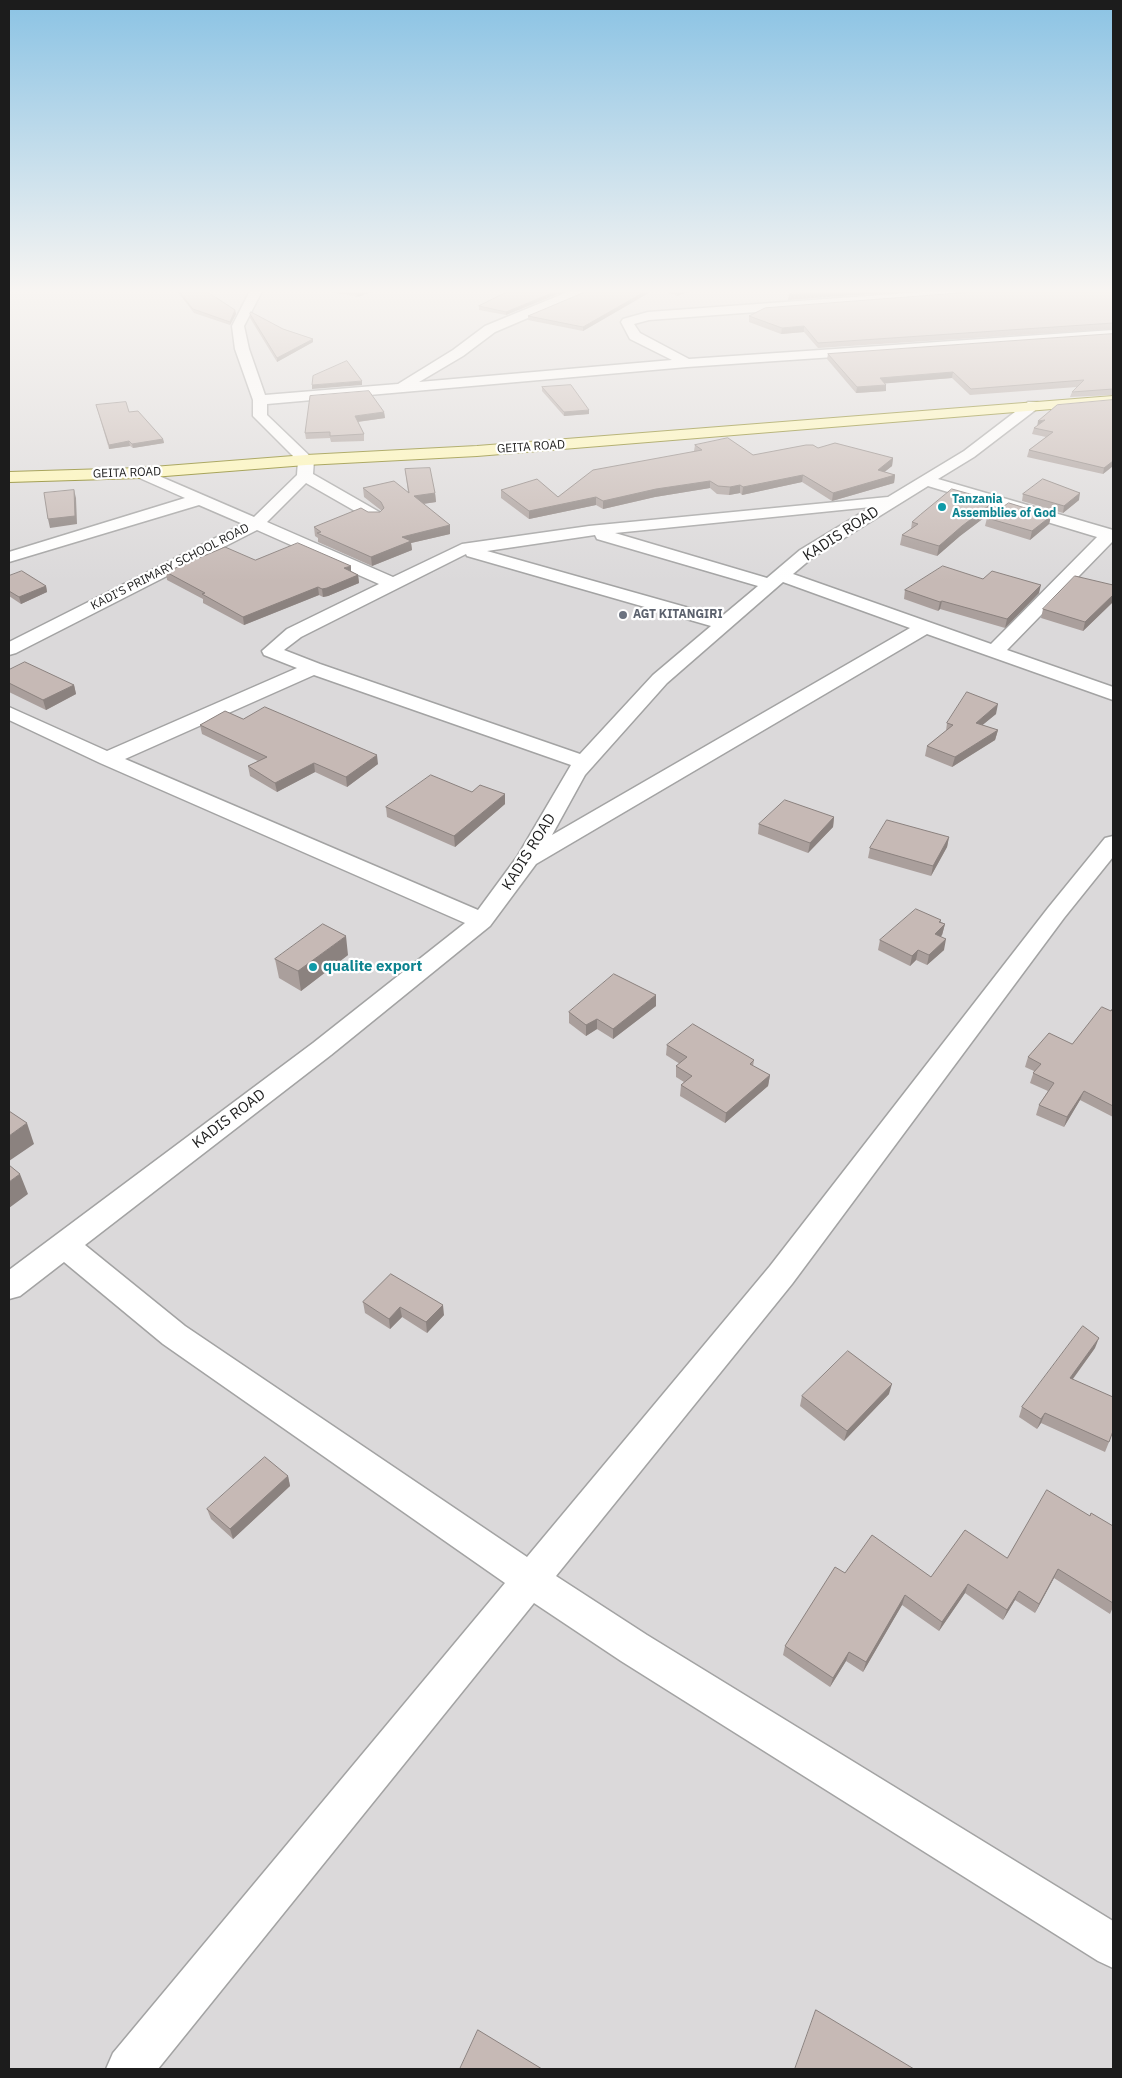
<!DOCTYPE html>
<html>
<head>
<meta charset="utf-8">
<style>
	body { margin:0 }
	#map { position:relative; width:1122px; height:2078px; overflow:hidden; background:#efe8e1; font-family:"IBM Plex Sans",sans-serif }
	canvas { display:block }
	.frame { position:absolute; inset:0; border:10px solid #1c1c1c; pointer-events:none }
</style>
</head>
<body>
<div id="map">
<canvas width="1122" height="2078"></canvas>
<div class="frame"></div>
</div>
<script>
const c = document.querySelector('canvas').getContext('2d');
c.lineJoin = 'round';
function fillPath(path, color) { c.fillStyle = color; c.fill(path, 'evenodd'); }
function trace(path, color, width, dash) { c.strokeStyle = color; c.lineWidth = width; c.lineCap = dash ? 'butt' : 'round'; c.setLineDash(dash || []); c.stroke(path); }
function drawText(font, color, halo, rows, align = 'center') {
  c.font = font + ' "IBM Plex Sans",sans-serif'; c.lineWidth = 4.5; c.setLineDash([]); c.textBaseline = 'middle'; c.strokeStyle = halo; c.fillStyle = color; for (const [text, x, y, turn = 0] of rows) {
    c.save(); c.translate(x, y); c.rotate((+turn || 0) * Math.PI / 180); c.textAlign = isNaN(turn) ? turn : align; if (halo) c.strokeText(text, 0, 0); c.fillText(text, 0, 0); c.restore();
  }
}
const residential = new Path2D(`
	M9 291H1113V2069H9Z`);
const minor = new Path2D(`
	M250 291H262L244 326 249 349 265 395 398 384 453 350 485 326 570 291H586L584 294 495 332 463 356 419 382 672 360 630 339 621 322 623 319 648 312 936 291H990L984 295 649 320 634 324 640 333 689 359 1113 330V338L687 367 267 404V415L314 460 313 474 381 513 383 516 381 519H369L306 483 267 522 393 577 462 544 589 526 888 497 964 451 1028 402H1038L1040 405 1038 408 974 457 938 479 1113 530V541L1007 650 1113 687V700L927 634 536 864 490 926 331 1055 85 1245 185 1326 527 1557 770 1266 1048 908 1105 838 1113 836V857L1064 918 792 1284 556 1576 647 1635 1113 1921V1968L1098 1961 621 1661 534 1603 158 2069H106L113 2053 505 1583 163 1344 64 1262 20 1296 9 1299V1270L313 1043 465 923 100 763 9 720V707L107 751 297 668 264 655 262 651 287 629 379 584 257 530 16 653 9 655V642L243 524 199 505 9 562V552L185 498 135 476 132 473 135 470H145L254 517 297 475 298 461 253 416V400L235 349 232 326ZM928 486 1097 537 991 644 793 574 812 558ZM871 507 800 550 767 578 615 533ZM595 535 597 539 758 586 721 617 487 551ZM466 554 467 556 711 626 653 675 580 754 320 664 284 650 301 637ZM783 582 910 628 552 835 585 775 667 683ZM314 675 571 765 517 857 478 910 125 759Z`);
const secondary = new Path2D(`
	M1113 396V404L477 456 306 465 140 478 9 482V472L140 468 306 455 477 446Z`);
const wall = new Path2D(`
	M177 291H206L235 310 236 314 230 325 194 313Z
	M326 291H374L358 297Z
	M509 291H565L506 315 479 310V306Z
	M586 291H652L583 331 528 320V316L585 292Z
	M663 291H690L677 296Z
	M1113 291V329L818 348 804 332 781 334 749 322V316L985 292Z
	M250 314 283 329 313 339V342L277 362 250 318Z
	M1113 334V395L1070 397 1072 392 1077 387 970 395 952 378 885 383 886 385V391L856 393 827 359 828 354Z
	M542 387 589 414 564 416 542 391Z
	M1113 400V466L1103 474 1027 457 1029 450 1046 437 1032 434 1034 428Z
	M96 405 129 412 163 439 164 443 133 448 130 446 109 449Z
	M384 412 385 418 358 422 364 434V441L331 442 330 438 306 439 305 433Z
	M695 445 753 455 818 448 893 458 892 466 884 472 895 475 894 483 832 501 802 482 742 495 740 493 729 495 717 494 710 488 655 497 603 509 596 505 529 519 501 498V490L558 497 694 451Z
	M405 469 435 493 436 502 423 504 450 534 411 543 412 550 372 566 318 542V538L315 536 314 527 368 512H380L382 511 364 497 363 488 408 492Z
	M1023 494 1079 500 1063 513 1022 501Z
	M995 501 993 511 960 536 937 556 900 545 902 535 911 529 912 522Z
	M1051 516 1049 524 1030 540 985 526 987 518Z
	M255 560 351 571 358 575 359 583 328 596 323 597 319 595 244 625 203 603V599L167 580 166 572Z
	M9 576 46 586 47 592 21 604 9 596Z
	M983 579 1039 593 1005 628 940 609 938 611 904 599 905 590Z
	M1113 585V602L1083 631 1041 618 1043 609Z
	M9 670 74 685 76 694 46 710 9 692Z
	M996 714 982 725 998 730 995 740 952 767 925 756 927 746 946 731 947 723Z
	M243 719 378 764 347 787 315 772 277 792 250 776 248 766 258 761 202 734 200 725Z
	M472 792 505 794V804L455 847 387 817 386 807Z
	M834 817 833 827 808 853 758 834 759 824Z
	M949 837 947 847 931 876 868 858 870 848Z
	M941 922 945 924 942 935 941 936 944 950 927 965 916 960 910 966 878 950 880 940Z
	M348 955 301 991 279 978 275 959Z
	M656 1006 613 1039 597 1029 586 1036 569 1023V1012Z
	M1113 1008V1117L1080 1100 1064 1127 1036 1115 1039 1105 1048 1091 1030 1083 1034 1071 1025 1067 1028 1057 1072 1044 1111 1011Z
	M667 1045 754 1060 753 1066 770 1075 768 1086 725 1123 680 1096 681 1085 684 1082 676 1077V1066L680 1064 666 1055Z
	M391 1274 444 1315 427 1333 402 1317 390 1329 365 1313 363 1302Z
	M1095 1348 1073 1379 1109 1442 1105 1452 1041 1423 1037 1429 1019 1417 1022 1407Z
	M889 1394 844 1441 800 1406 802 1396Z
	M288 1476 290 1486 233 1539 211 1519 207 1509Z
	M1090 1516 1113 1526V1607L1110 1614 1054 1578 1035 1613 1015 1600 1003 1620 965 1593 939 1631 902 1605 863 1672 846 1661 830 1687 783 1655 785 1646 845 1573 931 1577 1007 1558Z`);
const shadedWall = new Path2D(`
	M364 291H374L358 297 357 294Z
	M557 291H565L506 315V312Z
	M646 291H652L583 331V327Z
	M681 291H690L677 296V293Z
	M839 291H911L788 300 789 295Z
	M235 310 236 314 230 325V322Z
	M804 326V332L781 334 782 328Z
	M313 339V342L277 362V358Z
	M953 372 952 378 879 384 880 378Z
	M362 381V385L312 389V385Z
	M886 385V391L856 393 857 387Z
	M589 410V414L564 416V412Z
	M384 412 385 418 356 422 355 416Z
	M1045 420 1037 427 1038 421Z
	M163 439 164 443 133 448 132 444Z
	M129 441 130 446 109 449V445Z
	M893 458 892 466 877 478 878 470Z
	M1113 461V466L1103 474 1104 468Z
	M803 475 802 482 742 495 743 487Z
	M895 475 894 483 832 501 833 493Z
	M710 481V488L655 497 603 509V501L656 489Z
	M740 485V493L729 495 730 487Z
	M74 490 76 498 77 524 50 528 48 519Z
	M435 493 436 502 415 505 414 496Z
	M1080 493 1079 500 1063 513 1064 506Z
	M596 497V505L529 519V511Z
	M995 501 993 511 960 536 937 556 939 546 962 526Z
	M1051 516 1049 524 1030 540 1032 531Z
	M450 525V534L411 543 412 550 372 566 371 557 402 537Z
	M351 566V574L344 568Z
	M358 575 359 583 328 596 323 597 322 589Z
	M1041 585 1039 593 1005 628 1007 619Z
	M46 586 47 592 21 604 19 597Z
	M318 587 319 595 244 625 243 617Z
	M1113 595V602L1083 631 1085 622Z
	M942 601 940 609 938 611 940 602Z
	M74 685 76 694 46 710 43 700Z
	M998 704 996 714 974 732 976 723Z
	M998 730 995 740 952 767 955 757Z
	M377 755 378 764 347 787 346 777Z
	M314 763 315 772 277 792 275 783Z
	M505 794V804L455 847 454 836Z
	M834 817 833 827 808 853 810 843Z
	M949 837 947 847 931 876 933 866Z
	M941 920 939 930 945 924 942 935 933 944 935 934 939 922Z
	M346 936 348 955 301 991 298 971Z
	M946 939 944 950 927 965 929 955Z
	M918 950 916 960 910 966 912 956Z
	M656 995V1006L613 1039V1029Z
	M597 1019V1029L586 1036V1025Z
	M770 1075 768 1086 725 1123 726 1113Z
	M1084 1091 1080 1100 1064 1127 1067 1117Z
	M27 1123 34 1144 9 1161V1136Z
	M20 1174 28 1194 9 1208V1182Z
	M443 1305 444 1315 427 1333 426 1322Z
	M400 1307 402 1317 390 1329 389 1319Z
	M1099 1338 1095 1348 1066 1388 1070 1378Z
	M892 1384 889 1394 844 1441 847 1431Z
	M1045 1413 1041 1423 1037 1429 1041 1419Z
	M288 1476 290 1486 233 1539 230 1529Z
	M1058 1569 1054 1578 1035 1613 1039 1604Z
	M968 1584 965 1593 939 1631 942 1622Z
	M1019 1591 1015 1600 1003 1620 1007 1610Z
	M905 1595 902 1605 863 1672 866 1662Z
	M849 1652 846 1661 830 1687 833 1678Z`);
const building = new Path2D(`
	M179 291H206L235 310 230 322 193 309Z
	M344 291H364L357 294Z
	M509 291H557L506 312 479 306Z
	M586 291H646L583 327 528 316 585 292Z
	M795 291H839L789 295Z
	M986 291H1113V323L818 343 804 326 782 328 749 316 765 308Z
	M251 312 283 329 313 339 277 358 250 314Z
	M1113 334V389L1072 392 1084 380 971 389 953 372 880 378 886 385 857 387 828 354Z
	M347 361 362 381 312 385 313 376Z
	M571 385 589 410 564 412 542 387Z
	M369 391 384 412 355 416 364 434 330 436V432L305 433 310 396Z
	M1113 400V461L1104 468 1029 450 1053 432 1034 428 1045 420 1038 421 1057 405Z
	M126 402 129 412 138 411 163 439 132 444 129 441 109 445 96 405Z
	M728 438 753 455 806 445H813L818 448 835 443 893 458 878 470 895 475 833 493 803 475 743 487 740 485 730 487 718 486 710 481 656 489 603 501 596 497 529 511 501 490 537 479 558 497 593 470 702 450 695 445Z
	M430 468 435 493 414 496 450 525 402 537 411 541 371 557 317 533 321 532 314 527 361 508 368 512H380L384 508 381 502 363 488 394 481 409 493 405 469Z
	M1043 479 1080 493 1064 506 1023 494Z
	M952 489 995 501 962 526 939 546 902 535 918 524 912 522 920 515Z
	M74 490 75 516 48 519 44 493Z
	M1009 503 1051 516 1032 531 987 518Z
	M298 543 351 566 344 568 358 575 327 588 322 589 318 587 243 617 202 594 205 593 166 572 225 547 255 560Z
	M943 566 983 579 992 571 1041 585 1007 619 942 601 940 602 905 590Z
	M22 571 46 586 19 597 9 591V576Z
	M1075 576 1113 585V595L1085 622 1043 609Z
	M25 662 74 685 43 700 9 683V670Z
	M967 692 998 704 976 723 998 730 955 757 927 746 953 725 947 723Z
	M265 707 377 755 346 777 314 763 275 783 248 766 267 757 200 725 225 711 243 719Z
	M431 775 472 792 480 785 505 794 454 836 386 807Z
	M785 800 834 817 810 843 759 824Z
	M887 820 949 837 933 866 870 848Z
	M916 909 941 920 939 922 945 924 935 934 946 939 929 955 918 950 912 956 880 940Z
	M323 924 346 936 298 971 275 959Z
	M614 974 656 995 613 1029 597 1019 586 1025 569 1012Z
	M1102 1007 1111 1011 1113 1008V1106L1084 1091 1067 1117 1039 1105 1054 1083 1033 1073 1041 1064 1028 1057 1049 1033 1072 1044Z
	M693 1024 754 1060 750 1064 770 1075 726 1113 681 1085 692 1076 676 1066 687 1057 667 1045Z
	M9 1111 27 1123 9 1136Z
	M9 1165 20 1174 9 1182Z
	M391 1274 443 1305 426 1322 400 1307 389 1319 363 1302Z
	M1083 1326 1099 1338 1070 1378 1113 1397V1431L1109 1442 1045 1413 1041 1419 1022 1407Z
	M848 1351 892 1384 847 1431 802 1396Z
	M265 1457 288 1476 230 1529 207 1509Z
	M1047 1490 1090 1516 1091 1513 1113 1526V1603L1058 1569 1039 1604 1019 1591 1007 1610 968 1584 942 1622 905 1595 866 1662 849 1652 833 1678 785 1646 835 1567 845 1573 872 1535 931 1577 965 1530 1007 1558Z
	M816 2010 914 2069H795Z
	M478 2030 542 2069H460Z`);
const markers = [
	[942,507,5,"#0f9aa8"],
	[623,615,5,"#6b7280"],
	[313,967,5,"#0f9aa8"]
];
const farStreetnames = [
	["GEITA ROAD",531,447,-4],
	["GEITA ROAD",127,473,-2],
	["KADI'S PRIMARY SCHOOL ROAD",170,567,-27]
];
const farCulturenames = [
	["Tanzania",952,500],
	["Assemblies of God",952,514]
];
const farWorshipnames = [
	["AGT KITANGIRI",633,615]
];
const streetNames = [
	["KADIS ROAD",841,534,-33],
	["KADIS ROAD",529,852,-58],
	["KADIS ROAD",229,1119,-37]
];
const cultureNames = [
	["qualite export",323,967]
];
fillPath(residential, '#dbd9da');
trace(minor, '#a3a3a3', 3);
trace(secondary, '#777300', 2);
fillPath(minor, '#fff');
fillPath(secondary, '#fdf6b1');
fillPath(wall, '#aa9f9c');
fillPath(shadedWall, '#8b827f');
fillPath(building, '#c6b9b5');
trace(building, '#8b827f', 1);
const sky = c.createLinearGradient(0, 0, 0, 582);
sky.addColorStop(0, '#8bc3e4');
sky.addColorStop(0.5, '#f8f5f2');
sky.addColorStop(1, '#f8f5f200');
c.fillStyle = sky;
c.fillRect(0, 0, 1122, 582);
for (const [x, y, r, color] of markers) { const dot = new Path2D(); dot.arc(x, y, r, 0, 2 * Math.PI); c.fillStyle = color; c.fill(dot); trace(dot, '#fff', 2); }
drawText('12px', '#1c1c1c', '#fff', farStreetnames);
drawText('bold 12px', '#0d838f', '#fff', farCulturenames, 'left');
drawText('bold 12px', '#5b616d', '#fff', farWorshipnames, 'left');
drawText('15px', '#1c1c1c', '#fff', streetNames);
drawText('bold 15px', '#0d838f', '#fff', cultureNames, 'left');
</script>
</body>
</html>
